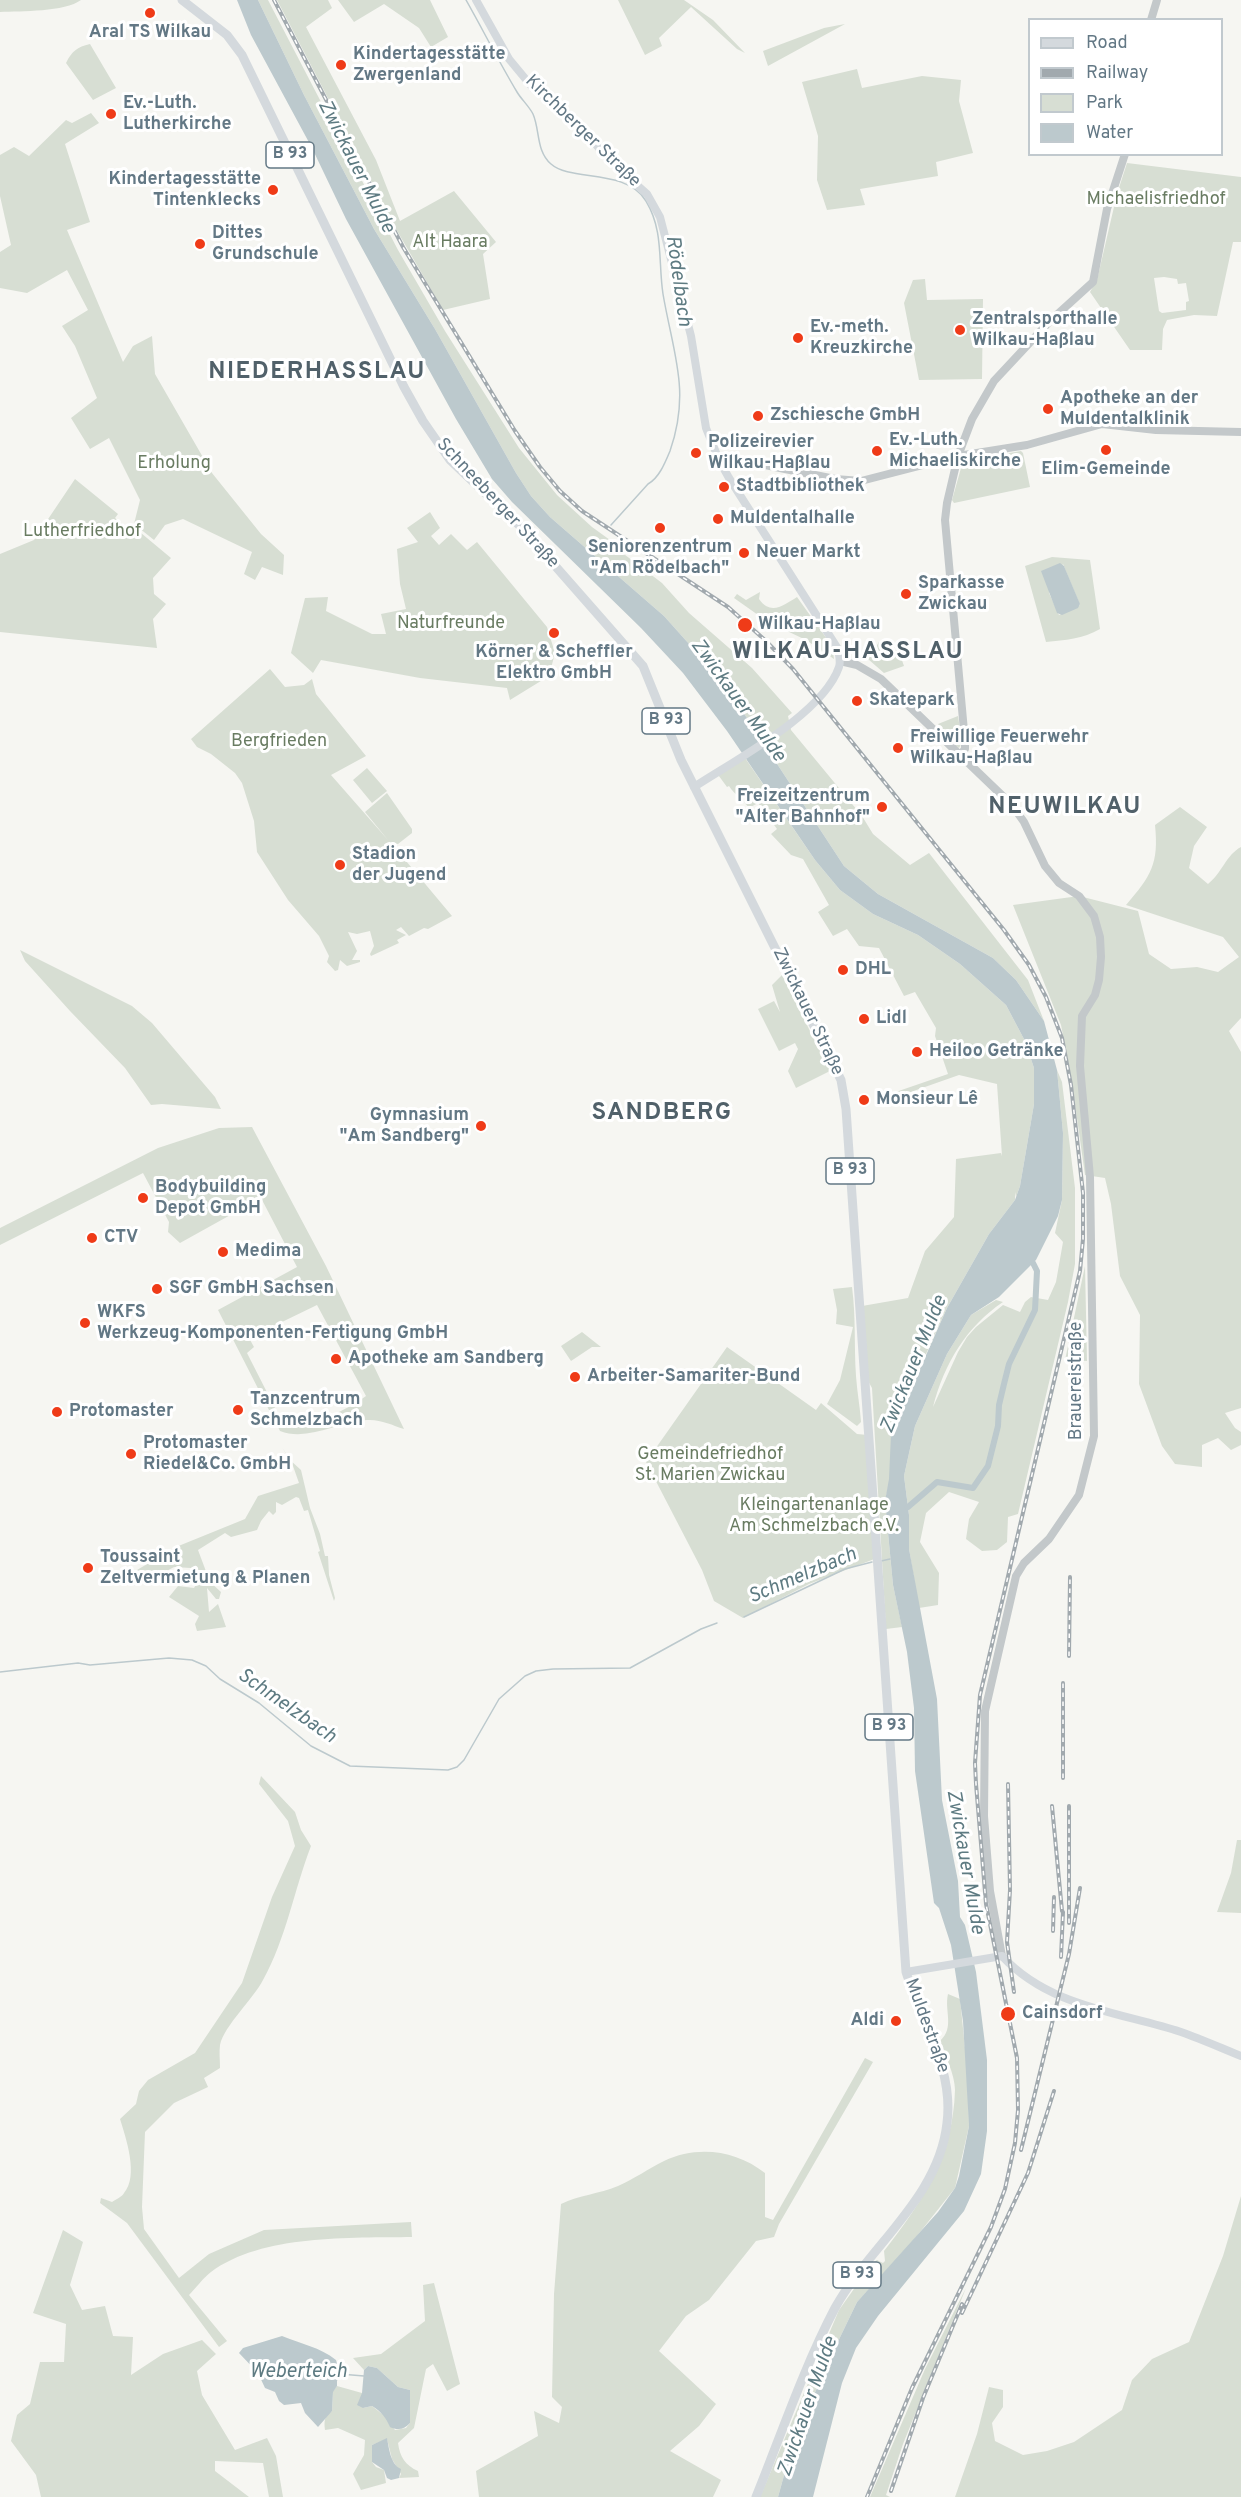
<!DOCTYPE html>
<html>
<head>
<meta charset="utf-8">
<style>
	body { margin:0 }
	#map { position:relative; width:1241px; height:2497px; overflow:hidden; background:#f6f6f2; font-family:Overpass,sans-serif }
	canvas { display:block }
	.legend { position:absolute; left:1028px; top:18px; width:195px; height:138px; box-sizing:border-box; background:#fff; border:2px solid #c1c9ce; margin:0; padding:8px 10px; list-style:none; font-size:18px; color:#637885 }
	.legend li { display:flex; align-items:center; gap:12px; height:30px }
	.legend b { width:30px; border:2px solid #c1c9ce }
</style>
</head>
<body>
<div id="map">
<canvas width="1241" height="2497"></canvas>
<ul class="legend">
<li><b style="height:8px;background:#d4d9dd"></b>Road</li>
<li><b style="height:8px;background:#a1a9ae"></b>Railway</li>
<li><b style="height:16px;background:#d7ded3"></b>Park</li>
<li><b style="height:16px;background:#bcc9cd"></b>Water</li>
</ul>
</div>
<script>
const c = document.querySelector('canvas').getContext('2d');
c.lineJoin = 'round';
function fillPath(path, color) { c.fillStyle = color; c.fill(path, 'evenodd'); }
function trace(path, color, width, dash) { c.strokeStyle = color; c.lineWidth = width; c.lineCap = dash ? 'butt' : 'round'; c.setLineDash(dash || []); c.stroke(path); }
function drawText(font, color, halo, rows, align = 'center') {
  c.font = font + ' Overpass,sans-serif'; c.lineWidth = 6; c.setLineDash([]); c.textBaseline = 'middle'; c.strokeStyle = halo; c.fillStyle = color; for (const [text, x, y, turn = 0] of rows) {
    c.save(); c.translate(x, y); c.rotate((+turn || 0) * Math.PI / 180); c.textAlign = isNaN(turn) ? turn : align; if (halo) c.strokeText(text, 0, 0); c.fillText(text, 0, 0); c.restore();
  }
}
const green = new Path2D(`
	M0 0H81C65 12 21 11 0 12Z
	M258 0H268L398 250 445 331 519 448 557 495 592 527 610 540 612 545 662 583 689 613 752 668 792 713 788 716 791 730 862 816 873 834 910 865 929 853 1028 980 1044 1021 1016 980 993 958 878 894 844 866 747 718 707 664 664 616 550 517 531 496 516 473 435 329 374 229 304 95Z
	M277 0H328L332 8 306 27 376 160 400 221 454 191 496 242 483 254 490 299 443 310 396 229Z
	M338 0H430L448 37 431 47 419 28 384 4 354 22Z
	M618 0H684L713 20 745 53 737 49 691 7 659 38 662 46 645 55Z
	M845 24 768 66 763 51 824 28Z
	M90 44 116 88 93 100 66 63C72 51 77 47 90 44Z
	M857 69 862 88 922 76 961 80 959 101 973 153 936 162 938 176 860 189 865 205 827 210 817 180 818 136 802 82Z
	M91 113 99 123 65 144 90 222 67 230 123 362 133 346 152 336 155 374 212 473 261 534 284 555 283 575 262 567 255 580 244 574 252 552 183 519 165 525 154 540 134 524 140 500 109 438 90 449 71 418 97 398 75 346 62 326 88 310 67 270 27 293 0 288V252L11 245 0 196V155L14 147 29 156 66 120 72 123Z
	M1127 163 1241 177V242H1233L1217 316 1194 315 1167 320 1163 329 1162 350H1130L1090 292 1097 280 1117 194ZM1164 277 1177 279 1178 284 1186 283 1189 301 1186 302V310L1162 313 1159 311 1154 278Z
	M925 279 927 300 983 299 982 379 919 380 904 303 913 280Z
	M1021 451 1023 453 1030 487 954 503 952 500 963 461Z
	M75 479 118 514 115 518 125 526 129 523 171 558 153 578 154 594 166 604 153 619 157 648 0 632V554L34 540Z
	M430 512 440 528 431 536 439 545 451 534 467 550 477 542 547 627 555 653 549 676 510 700 507 688 420 678 321 660 313 673 291 653 305 598 328 597 326 611 372 634H386L381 614 406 609 400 584 397 549 418 542 407 528Z
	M1052 557 1090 560 1100 629C1083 639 1065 640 1046 642L1025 566ZM1063 564 1080 605 1059 615 1049 593Z
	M760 592 759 599C771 616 784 605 797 597L832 646 834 659 806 640 768 622 734 598 737 594 746 600Z
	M879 642 890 652 898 649 904 666 884 673 868 659Z
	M270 669 285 687 304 685 312 679 316 694 366 756 331 775 388 840 365 812 387 793 412 829V833L398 844 391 843 452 916 428 929 424 928 409 936 401 927 396 930 406 935 397 940 399 943 371 956 370 954 374 946 370 931 357 934 348 932 357 951 352 960H360V962L347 966 340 960 338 970 335 971 327 962 329 956 319 936 288 900 257 852 254 821 242 783 235 773 211 754 197 747 191 739Z
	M958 716 962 742 959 748 943 736 945 732 938 724Z
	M743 755 815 860 840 890 873 914 918 935 960 964 1006 1005 1025 1041 1034 1068V1104L1020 1186 1016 1197 1015 1192V1200L989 1234 947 1308 911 1387 885 1501 893 1585 902 1627 886 1629 872 1388 867 1379 862 1306 908 1298 925 1251 954 1217 956 1159 1001 1153 1002 1156 997 1084 959 1075 888 1100 887 1095 948 1074 935 1036 936 1028 915 992 904 996 879 948 859 946 847 929 833 936 818 912 829 905 803 859 791 855 771 834 777 829 758 803 749 808C742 799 735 795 729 786L727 787 716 772Z
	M367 768 387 791 372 803 353 780Z
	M1180 807 1207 827 1194 846 1189 868 1208 884C1222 873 1226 855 1241 847V1018L1229 1031 1241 1052V1408L1225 1413 1235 1428 1241 1432V1445L1231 1450 1218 1438 1202 1445V1467L1175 1464 1162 1446 1139 1384 1140 1315 1120 1276 1111 1204 1105 1178 1085 1175 1071 1076 1061 1025 1013 905 1079 896 1138 911 1149 954 1171 969 1197 967 1218 972 1239 957 1223 937 1126 905C1151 876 1159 864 1155 825Z
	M20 950 132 1006 152 1023 215 1097 221 1109 162 1104 151 1105 125 1068 70 1011 25 961Z
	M782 975 830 1071 796 1088 788 1071 798 1049 795 1043 779 1051 758 1009 774 1001 780 1012 772 985Z
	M1057 1070 1062 1082 1075 1188V1264L1068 1302 1018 1514 1008 1517 1007 1542 997 1550 982 1551 966 1539 969 1519 979 1502 949 1492 926 1513 920 1542 939 1573 938 1605 919 1608 909 1549V1515L904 1476 915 1426 947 1354 971 1315 996 1300 1003 1302C966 1327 944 1364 933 1407L958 1352 967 1337 976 1327 1003 1305 1020 1312 1025 1302 1031 1297 1048 1300 1056 1282 1063 1242 1055 1233 1062 1200 1063 1133Z
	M252 1127 326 1266 404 1429C392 1425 380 1419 367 1420 339 1421 308 1442 280 1431L275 1421H281L294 1428C320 1421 344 1412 366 1396L317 1305 249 1338 254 1347 247 1353 277 1412 269 1410 218 1310 297 1267 261 1198 180 1243 168 1232 169 1222 143 1173 0 1245V1228L158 1148 219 1128Z
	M1085 1266 1087 1361 1065 1360Z
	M852 1287C856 1317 854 1346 856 1376 857 1391 860 1407 861 1422L857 1426 827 1404 840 1380 853 1327 836 1324 837 1310 833 1289Z
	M582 1332 601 1347H592L571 1361 561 1346Z
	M727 1347 816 1410 821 1403 857 1434 868 1435 877 1558 809 1584 743 1618 714 1601 702 1570 646 1462Z
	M282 1447 290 1460 301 1470 310 1508 320 1534 325 1556H328L329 1575 335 1598 334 1601 318 1552 320 1551 308 1510 304 1511 299 1498 296 1497 282 1505 276 1502V1512L273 1515 269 1511 261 1521 257 1530 231 1537 225 1533 198 1550 210 1582 221 1592 219 1599H216L207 1588 209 1612 218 1604 226 1627 197 1631 195 1624 199 1616 169 1597 178 1586 194 1588 199 1579 191 1568 174 1567 145 1583 137 1570 176 1547 245 1519 258 1496 299 1483 293 1466Z
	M261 1776 295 1812 301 1830 311 1846C294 1890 286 1939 263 1980 254 1998 224 2026 220 2045 219 2052 220 2060 220 2068L204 2078 208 2087 174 2103 145 2132 142 2207 144 2229 179 2278 209 2254 264 2230 411 2222 412 2237C351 2238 262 2234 211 2272 203 2278 196 2288 189 2295L227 2341 219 2347 127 2223 100 2203 101 2198 112 2202C116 2199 122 2197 124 2193 139 2176 126 2138 120 2119L136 2104 139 2091 148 2080 195 2053 242 1983 272 1897 295 1846 288 1821 259 1784Z
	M1237 1840H1241V1913L1217 1912 1231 1873Z
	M948 1994 960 1999 968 2077 969 2126 955 2188 909 2246 857 2302 831 2356 793 2443 778 2497H760L839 2310 856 2286 860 2284C860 2275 870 2266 877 2260L883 2263 885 2261 884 2251C923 2201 953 2156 955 2090 955 2075 945 2055 940 2041 955 2027 944 2011 948 1994Z
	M865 2058 873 2062 779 2224 774 2237 756 2241 709 2300 686 2316 659 2351 716 2404 699 2426 670 2451 721 2480 713 2497H479L476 2471 538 2436 534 2411 559 2423 562 2407 552 2397 554 2294 561 2204C579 2195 599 2194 618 2186 634 2179 648 2169 664 2161 697 2145 736 2150 765 2173V2217L773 2220Z
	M1241 2196V2497H955L977 2434 989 2387 1003 2390V2407L992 2423 995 2441 1023 2455 1047 2451 1074 2442 1122 2410 1132 2380 1152 2359 1189 2342 1223 2256Z
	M63 2230 83 2242 70 2285 82 2310 105 2306 113 2336 133 2337 131 2375 163 2354 202 2340 216 2354 197 2371 202 2395 235 2450 267 2438 276 2456 283 2497H269L263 2463 215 2461V2471L249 2497H41L36 2475 11 2441 17 2415 30 2404 40 2362H64L66 2324 33 2313Z
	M434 2283 460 2384 447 2391 433 2364 426 2369 414 2428 398 2443C400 2457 405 2465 418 2471L419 2477 399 2478 401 2474 392 2459 387 2439 372 2445V2462L376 2467 384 2470 386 2483 361 2490 353 2474 364 2455 365 2440 338 2428 325 2430C324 2422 324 2415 332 2411L333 2391 337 2386 362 2393 363 2408 372 2406 386 2417 395 2430 406 2428 410 2423V2390L398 2387 377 2368 368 2366 364 2370 353 2358 381 2354 425 2321 423 2285Z
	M966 2288 903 2444 886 2495 890 2497H870L925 2369Z`);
const water = new Path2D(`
	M237 0H258L304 95 374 229 435 329 516 473 531 496 550 517 664 616 707 664 747 718 844 866 878 894 993 958 1016 980 1044 1021 1057 1070 1063 1133 1062 1200 1058 1216 1036 1260 999 1297 971 1315 947 1354 915 1426 904 1476 909 1515V1549L937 1699 942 1800 958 1881 960 1917 965 1925 976 1972 987 2060V2131L981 2174 964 2211 878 2316 856 2348 842 2383 813 2497H778L793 2443 831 2356 857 2302 938 2212 955 2188 959 2176 969 2126 963 2021 951 1945 939 1908 934 1903 915 1771 914 1708 907 1652 893 1585 885 1501 889 1479 891 1434 947 1308 989 1234 1015 1200 1020 1186 1034 1104V1068L1025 1041 1006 1005 960 964 918 935 873 914 840 890 815 860 727 731 683 673 641 628 512 502 492 479 456 419 346 219 312 148 251 35Z
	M1060 563 1064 566 1080 604 1078 608 1062 615 1057 613 1041 571Z
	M282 2336C301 2344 320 2347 336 2360L340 2374 337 2381V2386L333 2392 332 2411 318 2427 305 2413 301 2403 284 2405 279 2401 275 2392 265 2388 258 2373 239 2353 243 2348Z
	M368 2366 377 2368 398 2387 410 2390V2423C405 2429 398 2431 390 2427 386 2418 382 2412 372 2406L363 2408 357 2405 362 2393 364 2370Z
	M387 2438C389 2449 391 2465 401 2469L399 2478 391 2480 387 2478 384 2470 372 2462V2445Z`);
const stream = new Path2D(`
	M466 0C483 30 499 62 517 92 521 99 529 106 533 114 540 130 536 151 551 164 571 182 626 168 646 201 664 231 658 262 663 294 673 353 691 391 670 451 665 463 659 478 648 484L611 525
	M881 1561 890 1559
	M744 1617 845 1569 872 1562
	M0 1672 78 1663 90 1665 169 1658 192 1660 206 1666 220 1679 259 1703 311 1746 350 1766 448 1770 457 1767 464 1760 499 1699 525 1676 536 1671 553 1669 630 1668 701 1629 717 1623
	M340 2374 364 2376`);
const canal = new Path2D(`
	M908 1507 937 1482 973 1488 988 1466 998 1426 999 1405 1004 1384 1009 1364 1035 1310 1037 1271 1033 1263`);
const tertiary = new Path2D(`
	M1151 20 1157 0
	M719 460 745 461 835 479 861 481 958 456 1027 445 1102 424 1156 430 1241 432
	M840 661 857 665 881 679 1012 805 1024 822 1045 866 1059 883 1079 896 1094 916 1100 937 1101 957 1099 980 1095 995 1082 1016 1080 1066 1090 1177 1094 1436 1079 1495 1049 1539 1024 1563 1016 1576 985 1711 984 1816 990 1891 1002 1956
	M960 755 965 749V742L945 520 947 503 958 456 972 419 994 381 1050 321 1093 282 1107 209 1125 154`);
const secondary = new Path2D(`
	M476 0 509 59 533 88 572 117 610 161 647 194 660 217 691 336 706 428 719 460 729 478 838 649C839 655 841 661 839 667 823 714 735 760 694 787
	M906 1972 1002 1956C1049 2007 1119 2012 1181 2032 1201 2039 1221 2048 1241 2056`);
const primary = new Path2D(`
	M182 0 227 35 242 55 404 387 423 421 450 460 521 527 643 666 681 760 841 1080 846 1109 906 1972C922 2022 954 2069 947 2123 939 2198 869 2246 835 2308 804 2367 781 2435 756 2497`);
const rail = new Path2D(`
	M274 0 403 247 515 431 540 467 560 491 582 511 728 607 766 641 793 669 1004 930 1029 965 1046 997 1062 1038 1071 1085 1083 1193V1239L1080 1271 980 1695 975 1763 976 1784 986 1904 1017 2058 1018 2110 1015 2143 1005 2189 991 2227 912 2388 867 2497
	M1069 1656 1070 1577
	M1063 1778V1683
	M1008 1784 1010 1890 1007 1942 1014 1992
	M1052 1806 1062 1911
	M1069 1923V1806
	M1053 1931 1054 1897
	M1061 1957 1063 1912
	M1021 2150 1069 1954 1080 1888
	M962 2313 1028 2173 1054 2091
	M891 2491 923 2398 962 2304`);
const markers = [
	[150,13,6,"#ef3b18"],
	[341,65,6,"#ef3b18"],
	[111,114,6,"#ef3b18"],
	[273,190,6,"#ef3b18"],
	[200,244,6,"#ef3b18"],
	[960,330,6,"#ef3b18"],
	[798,338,6,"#ef3b18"],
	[1048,409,6,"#ef3b18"],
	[758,416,6,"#ef3b18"],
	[1106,450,6,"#ef3b18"],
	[877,451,6,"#ef3b18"],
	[696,453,6,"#ef3b18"],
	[724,487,6,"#ef3b18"],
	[718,519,6,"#ef3b18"],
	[660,528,6,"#ef3b18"],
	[744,553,6,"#ef3b18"],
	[906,594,6,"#ef3b18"],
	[745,625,8,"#ef3b18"],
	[554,633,6,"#ef3b18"],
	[857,701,6,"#ef3b18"],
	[898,748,6,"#ef3b18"],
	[882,807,6,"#ef3b18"],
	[340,865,6,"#ef3b18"],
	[843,970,6,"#ef3b18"],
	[864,1019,6,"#ef3b18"],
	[917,1052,6,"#ef3b18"],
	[864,1100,6,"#ef3b18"],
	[481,1126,6,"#ef3b18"],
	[143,1198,6,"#ef3b18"],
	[92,1238,6,"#ef3b18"],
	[223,1252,6,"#ef3b18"],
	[157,1289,6,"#ef3b18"],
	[85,1323,6,"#ef3b18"],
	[336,1359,6,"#ef3b18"],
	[575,1377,6,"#ef3b18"],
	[238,1410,6,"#ef3b18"],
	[57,1412,6,"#ef3b18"],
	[131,1454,6,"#ef3b18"],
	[88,1568,6,"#ef3b18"],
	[1008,2014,8,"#ef3b18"],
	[896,2021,6,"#ef3b18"]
];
const shields = [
	[290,155,48],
	[666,721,48],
	[850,1171,48],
	[889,1727,48],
	[857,2275,48]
];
const shieldNames = [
	["B 93",290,155],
	["B 93",666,721],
	["B 93",850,1171],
	["B 93",889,1727],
	["B 93",857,2275]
];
const poiNames = [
	["Aral TS Wilkau",150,33,"center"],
	["Kindertagesstätte",353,55],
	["Zwergenland",353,76],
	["Ev.-Luth.",123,104],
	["Lutherkirche",123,125],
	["Kindertagesstätte",261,180,"right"],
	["Tintenklecks",261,201,"right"],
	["Dittes",212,234],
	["Grundschule",212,255],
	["Zentralsporthalle",972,320],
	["Wilkau-Haßlau",972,341],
	["Ev.-meth.",810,328],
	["Kreuzkirche",810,349],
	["Apotheke an der",1060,399],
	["Muldentalklinik",1060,420],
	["Zschiesche GmbH",770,416],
	["Ev.-Luth.",889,441],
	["Michaeliskirche",889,462],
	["Polizeirevier",708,443],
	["Wilkau-Haßlau",708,464],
	["Elim-Gemeinde",1106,470,"center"],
	["Stadtbibliothek",736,487],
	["Muldentalhalle",730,519],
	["Seniorenzentrum",660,548,"center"],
	["\"Am Rödelbach\"",660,569,"center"],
	["Neuer Markt",756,553],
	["Sparkasse",918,584],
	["Zwickau",918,605],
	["Wilkau-Haßlau",758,625],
	["Körner & Scheffler",554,653,"center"],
	["Elektro GmbH",554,674,"center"],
	["Skatepark",869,701],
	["Freiwillige Feuerwehr",910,738],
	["Wilkau-Haßlau",910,759],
	["Freizeitzentrum",870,797,"right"],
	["\"Alter Bahnhof\"",870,818,"right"],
	["Stadion",352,855],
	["der Jugend",352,876],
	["DHL",855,970],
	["Lidl",876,1019],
	["Heiloo Getränke",929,1052],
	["Monsieur Lê",876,1100],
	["Gymnasium",469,1116,"right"],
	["\"Am Sandberg\"",469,1137,"right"],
	["Bodybuilding",155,1188],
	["Depot GmbH",155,1209],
	["CTV",104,1238],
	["Medima",235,1252],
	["SGF GmbH Sachsen",169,1289],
	["WKFS",97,1313],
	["Werkzeug-Komponenten-Fertigung GmbH",97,1334],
	["Apotheke am Sandberg",348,1359],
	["Arbeiter-Samariter-Bund",587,1377],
	["Tanzcentrum",250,1400],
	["Schmelzbach",250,1421],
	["Protomaster",69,1412],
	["Protomaster",143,1444],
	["Riedel&Co. GmbH",143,1465],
	["Toussaint",100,1558],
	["Zeltvermietung & Planen",100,1579],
	["Cainsdorf",1022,2014],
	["Aldi",884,2021,"right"]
];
const streetNames = [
	["Kirchberger Straße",582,132,44],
	["Schneeberger Straße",497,504,47],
	["Zwickauer Straße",807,1012,64],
	["Brauereistraße",1077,1381,-90],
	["Muldestraße",926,2026,70]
];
const parkNames = [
	["Michaelisfriedhof",1156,200],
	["Alt Haara",450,243],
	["Erholung",174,464],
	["Lutherfriedhof",82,532],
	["Naturfreunde",451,624],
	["Bergfrieden",279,742],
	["Gemeindefriedhof",710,1455],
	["St. Marien Zwickau",710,1476],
	["Kleingartenanlage",814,1506],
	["Am Schmelzbach e.V.",814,1527]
];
const waterNames = [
	["Zwickauer Mulde",355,167,63],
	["Rödelbach",677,281,82],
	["Zwickauer Mulde",737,701,54],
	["Zwickauer Mulde",915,1365,-68],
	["Schmelzbach",803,1577,-23],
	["Schmelzbach",286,1707,35],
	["Zwickauer Mulde",964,1862,80],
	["Weberteich",298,2373],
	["Zwickauer Mulde",809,2407,-71]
];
const districtNames = [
	["NIEDERHASSLAU",317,373],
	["WILKAU-HASSLAU",848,653],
	["NEUWILKAU",1065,808],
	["SANDBERG",662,1114]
];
fillPath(green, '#d7ded3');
fillPath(water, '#bcc9cd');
trace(stream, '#bcc9cd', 1.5);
trace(canal, '#bcc9cd', 6);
trace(tertiary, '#c3c8ca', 8);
trace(secondary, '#d4d9dd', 8);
trace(primary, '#d4d9dd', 9);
trace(rail, '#a1a9ae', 4);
trace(rail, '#fff', 1.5, [4.5]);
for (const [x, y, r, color] of markers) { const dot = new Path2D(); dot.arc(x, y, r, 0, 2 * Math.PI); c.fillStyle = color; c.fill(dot); trace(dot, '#fff', 2); }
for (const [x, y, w] of shields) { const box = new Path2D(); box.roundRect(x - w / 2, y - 13, w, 26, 4.5); c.fillStyle = '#fff'; c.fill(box); trace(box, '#637885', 1.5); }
drawText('bold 16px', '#637885', null, shieldNames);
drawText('bold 18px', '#637885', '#fff', poiNames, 'left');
drawText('18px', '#637885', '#fff', streetNames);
drawText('18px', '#697c62', '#fff', parkNames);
drawText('italic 20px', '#5e7b82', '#fff', waterNames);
c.letterSpacing = '1.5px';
drawText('bold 24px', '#51616a', '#fff', districtNames);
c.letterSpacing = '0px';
</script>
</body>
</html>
